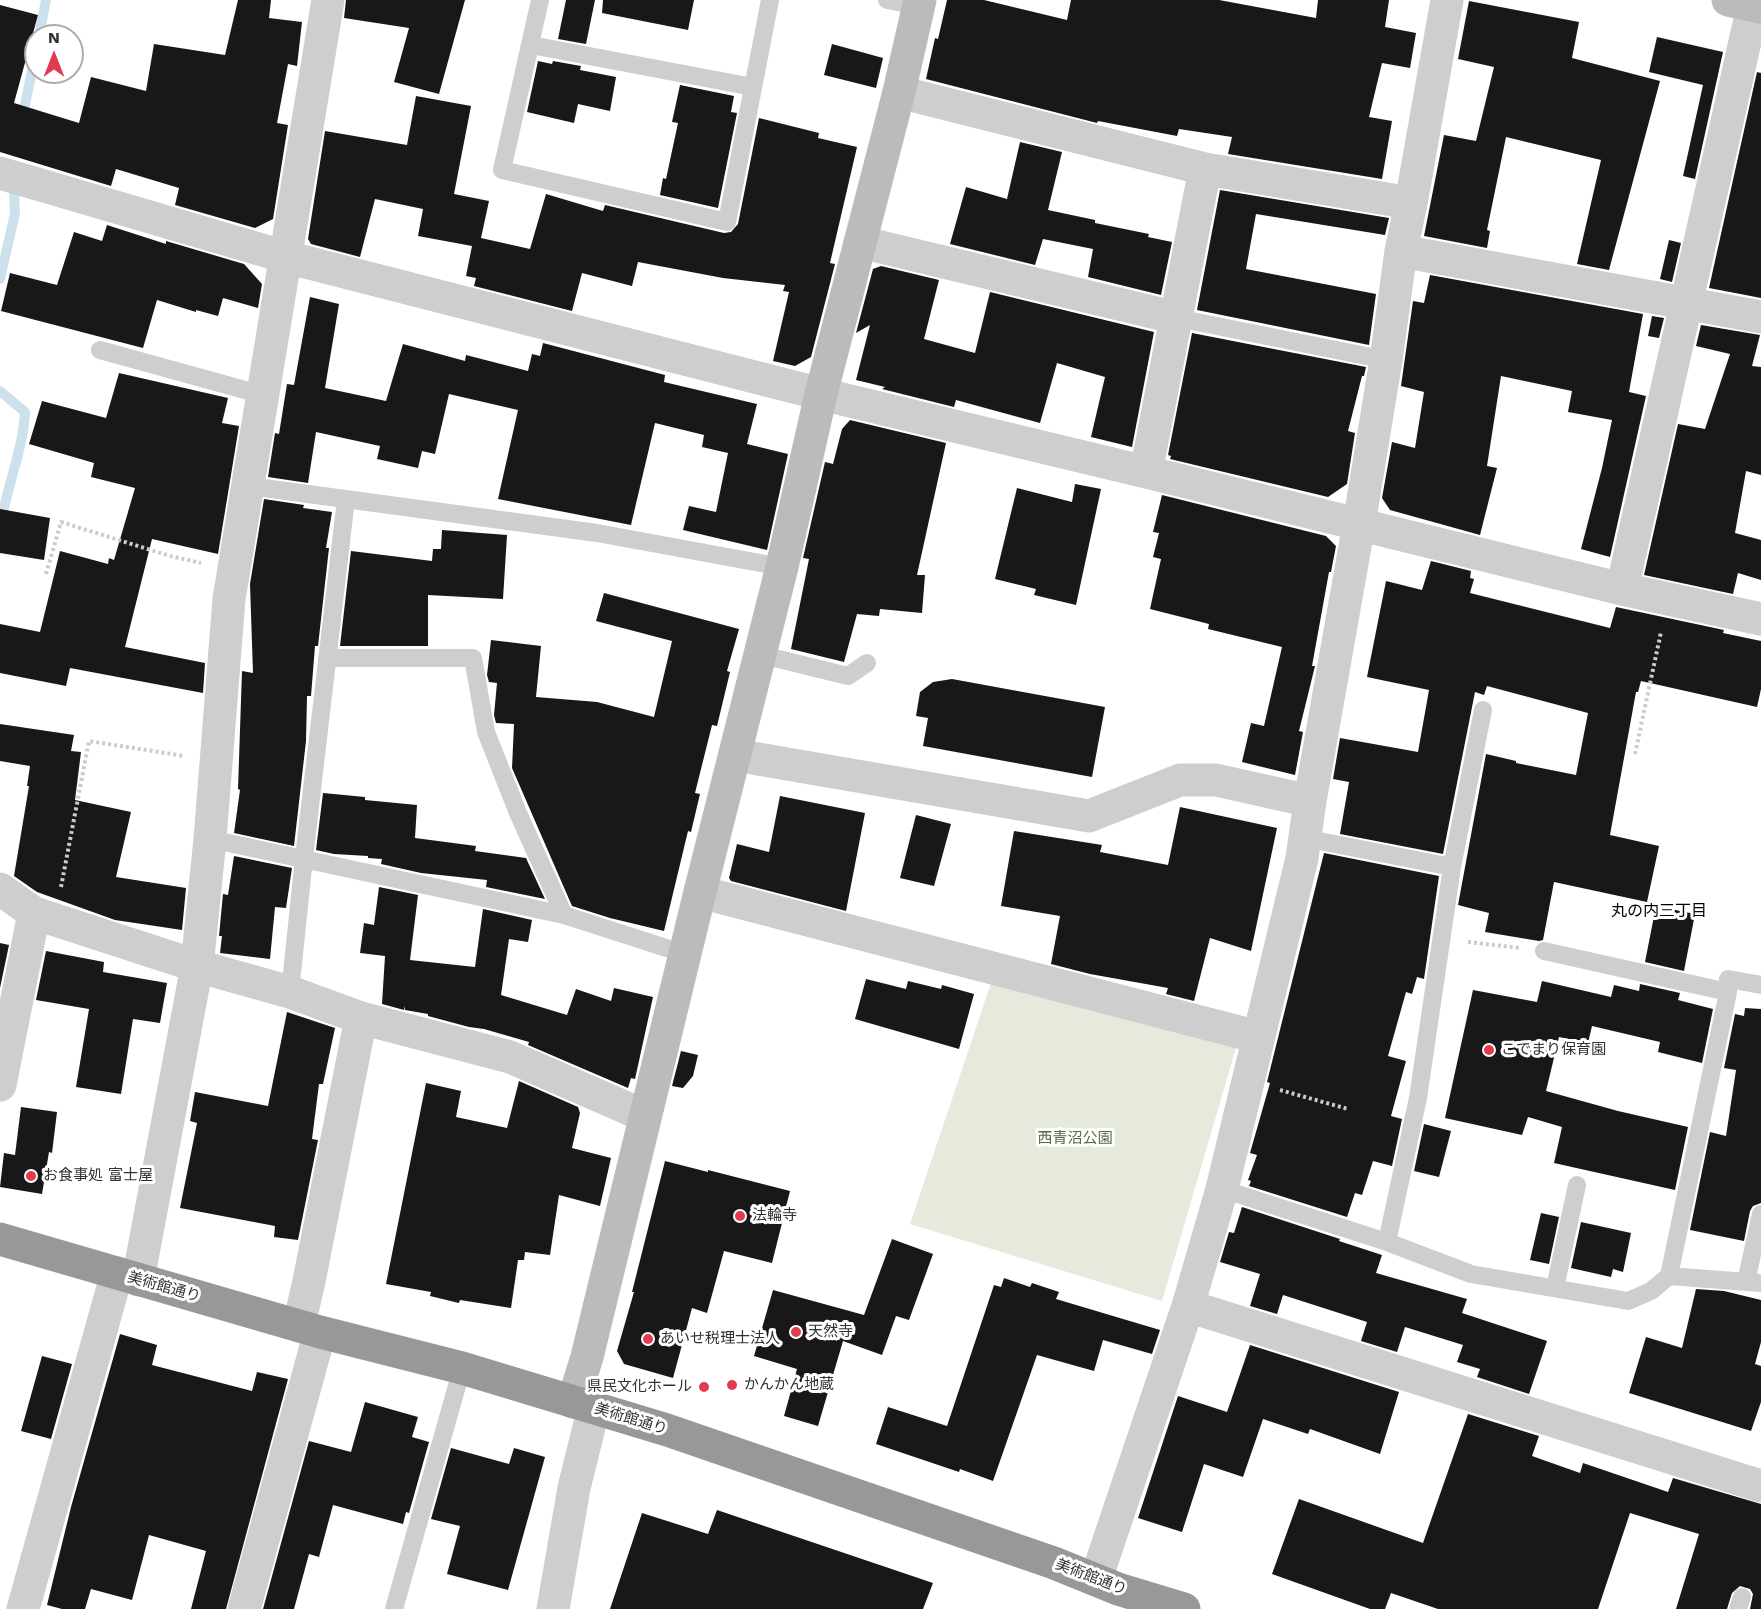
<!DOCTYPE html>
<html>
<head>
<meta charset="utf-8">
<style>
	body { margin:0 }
	#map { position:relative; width:1761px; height:1609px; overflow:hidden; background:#fff; font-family:"Work Sans",sans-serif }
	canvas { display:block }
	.north { position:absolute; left:24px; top:24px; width:60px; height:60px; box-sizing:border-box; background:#fff; border:2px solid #adadad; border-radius:50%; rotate:0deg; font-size:16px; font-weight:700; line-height:24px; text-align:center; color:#313131 }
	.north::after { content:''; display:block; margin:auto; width:21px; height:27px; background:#e03b4f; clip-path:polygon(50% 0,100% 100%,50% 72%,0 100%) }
</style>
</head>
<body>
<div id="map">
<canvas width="1761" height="1609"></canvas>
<div class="north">N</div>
</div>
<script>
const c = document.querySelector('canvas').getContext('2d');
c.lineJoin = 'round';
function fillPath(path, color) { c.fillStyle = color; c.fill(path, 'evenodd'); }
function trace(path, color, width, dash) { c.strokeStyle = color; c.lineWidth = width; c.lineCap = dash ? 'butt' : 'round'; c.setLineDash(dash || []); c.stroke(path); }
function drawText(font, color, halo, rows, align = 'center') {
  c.font = font + ' "Work Sans","Noto Sans JP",sans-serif'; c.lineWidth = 6; c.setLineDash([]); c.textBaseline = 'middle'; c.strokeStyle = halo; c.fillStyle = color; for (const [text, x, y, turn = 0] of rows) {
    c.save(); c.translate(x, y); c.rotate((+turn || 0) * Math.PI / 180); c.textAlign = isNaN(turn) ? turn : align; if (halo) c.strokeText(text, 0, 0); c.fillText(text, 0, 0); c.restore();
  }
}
const green = new Path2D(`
	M993 977 1240 1034 1162 1301 910 1224Z`);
const stream = new Path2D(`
	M39 36 46 0
	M22 119 36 52
	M0 279 15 213 14 191
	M0 391 25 412C23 452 5 490 0 530`);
const building = new Path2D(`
	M238 0H271L269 18 302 22 297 66 288 64 277 123 288 125 273 219 255 228 175 205 179 188 116 169 111 186 0 152V5L38 15 14 103 79 123 91 77 146 91 154 44 225 55Z
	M346 0H465L439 94 394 82 409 28 344 18Z
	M566 0H595L586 44 558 39Z
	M603 0H694L688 30 602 13Z
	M947 0H984L1067 20 1071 0H1219L1316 18 1318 0H1389L1385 27 1416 33 1410 68 1382 63 1369 117 1392 121 1382 179 1228 154 1232 137 1179 129 1177 136 1098 121 1097 123 926 79 935 38 938 39Z
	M1469 1 1579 22 1572 58 1660 81 1609 270 1577 264 1601 160 1506 137 1487 230 1490 231 1487 248 1424 236 1444 135 1476 141 1494 67 1458 59Z
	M1657 37 1723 52 1695 179 1683 176 1703 85 1649 72Z
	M832 44 883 58 876 88 824 75Z
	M538 61 552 64 553 61 581 66 580 70 616 77 610 111 578 104 574 123 527 112Z
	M1757 72 1761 73V298L1709 288Z
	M680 85 734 96 731 112 737 113 718 208 660 195 663 178 666 179 678 123 672 122Z
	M416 96 471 106 454 194 489 201 481 238 530 249 546 194 603 211 605 205 724 233 731 232 738 224 759 118 819 133 818 138 857 147 830 263 835 264 811 357 795 366 773 361 789 292 783 291 785 285 723 278 638 262 632 286 582 273 572 311 474 286 476 278 466 276 472 246 418 236 423 209 375 199 360 257 311 244 308 239 325 131 407 145Z
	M1020 142 1062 152 1048 210 1095 220V223L1149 234 1148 237 1172 242 1161 295 1088 277 1093 249 1043 239 1035 265 950 244 966 187 1007 199Z
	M1220 190 1389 218 1385 235 1256 214 1246 269 1376 294 1369 345 1197 310Z
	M107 225 166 244V241L244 264 262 284 258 308 223 298 218 316 196 310V312L157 300 143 348 1 311 10 273 57 285 74 232 102 241Z
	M1669 240 1681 243 1672 282 1660 279Z
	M881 266 939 280 924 339 975 353 990 292 1154 332 1132 447 1091 437 1105 377 1057 363 1040 423 956 400 954 407 882 389 885 387 856 380 870 325 856 333 873 269Z
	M1430 275 1643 314 1629 392 1646 396 1610 557 1581 549 1602 468 1612 420 1568 412 1572 391 1501 376 1487 466 1497 468 1480 535 1390 510 1382 498 1392 442 1415 448 1424 392 1401 386 1413 301 1424 303Z
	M310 297 339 304 325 388 386 401 403 344 465 361 466 355 528 371 532 354 540 356 543 343 665 375 664 382 757 404 747 444 788 454 767 550 683 530 689 506 716 512 728 453 702 447 704 435 655 423 631 525 498 499 518 410 449 394 435 454 422 451 418 468 377 459 380 446 316 432 308 483 268 477 275 433 279 434 287 384 294 385Z
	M1652 316 1664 318 1659 338 1648 336Z
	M1701 325 1760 335 1752 366 1761 367V475L1746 471 1735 533 1761 540V580L1738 573 1733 594 1644 575 1678 424 1705 429 1730 354 1696 346Z
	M1192 333 1366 367 1364 376H1362L1348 431 1355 433 1347 484 1328 497 1170 459 1171 456 1168 455Z
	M119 373 228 398 222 423 239 426 218 554 152 539 125 647 205 663 203 693 70 668 66 686 0 673V624L40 632 60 551 108 564 109 558 114 560 135 488 91 477 94 463 29 444 42 401 106 418Z
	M850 420 946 443 917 575H925L922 613 880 609 879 616 857 614 844 662 791 649 809 559 803 558 825 462 833 464 842 429Z
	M1075 484 1101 489 1076 605 1034 595 1036 589 995 579 1017 488 1072 502Z
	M1162 495 1326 536 1336 546 1331 572H1329L1312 666H1315L1299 731 1303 732 1295 775 1242 762 1251 723 1264 726 1282 647 1208 629 1209 624 1150 609 1161 559 1153 557 1159 533 1153 532Z
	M264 499 304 505 303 508 332 512 326 548H329L318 646H315L311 696H307L306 741 294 846 234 833 240 790 238 789 242 671 253 673 250 584Z
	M0 509 50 518 44 560 0 553Z
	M442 530 507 535 503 599 428 595V646H340L351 551 432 561 433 549H441Z
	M1431 561 1471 571 1470 578 1474 579 1470 593 1610 628 1616 607 1724 630 1723 633 1761 641V689L1757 707 1641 681 1638 692H1636L1610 835 1659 846 1647 902 1554 882 1543 940 1539 941 1485 932 1489 913 1458 905 1486 754 1516 761V763L1576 775 1588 713 1487 686 1484 695 1475 692 1443 854 1340 834 1349 782 1333 779 1340 738 1418 752 1429 690 1367 677 1386 581 1422 590Z
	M604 593 739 629 727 671 730 672 717 726 712 725 695 793 700 794 691 832 688 831 664 931 610 918 572 906 512 768 514 724 496 723 494 715 497 683 489 682 487 675 491 640 541 646 536 697 597 702 654 717 672 641 596 621Z
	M952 679 1105 707 1092 777 923 746 928 718 916 716 920 692 933 682Z
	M0 724 74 735 71 751 81 752 75 800 131 812 116 877 186 888 182 930 115 920 37 892 14 876 29 786H27L30 766 0 761Z
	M323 793 365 797V800L417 805 415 838 476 846 475 851 526 858 545 899 486 887 487 880 421 873 381 864 382 859 368 858V856L334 854 316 850Z
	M780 796 865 813 846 911 731 881 729 878 737 844 769 852Z
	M1180 807 1277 828 1251 951 1210 938 1194 1001 1166 994 1168 988 1090 974 1051 964 1060 916 1001 906 1014 831 1102 845 1100 852 1168 865Z
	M916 815 951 824 934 886 900 878Z
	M1324 853 1439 876 1424 979 1417 977 1412 994 1406 992 1388 1056 1406 1061 1391 1116 1402 1119 1392 1166 1373 1161 1362 1195 1355 1193 1347 1217 1249 1186 1251 1181 1248 1180 1257 1155 1250 1153 1270 1083 1267 1082Z
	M234 856 292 868 286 908 275 907 270 959 220 953 222 936H219L223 894 228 895Z
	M379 887 418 895 410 960 475 967 483 909 532 920 528 942 509 939 501 995 567 1015 576 989 611 1001 614 988 653 997 635 1079 631 1078 628 1088 528 1045 529 1042 484 1029 469 1027 428 1016V1014L405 1010V1006L404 1010 382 1004 385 956 360 953 364 923 374 925Z
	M1656 906 1695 914 1684 971 1645 962Z
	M0 943 9 945 0 988Z
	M46 951 104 962 103 972 167 983 160 1023 133 1019 121 1094 76 1087 89 1009 36 1000Z
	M866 979 906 989 908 981 941 989 942 985 974 994 959 1049 855 1019Z
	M1542 981 1611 997 1614 985 1639 991 1640 984 1680 993 1678 1000 1713 1009 1702 1063 1658 1052 1660 1042 1592 1026 1588 1043 1559 1037 1546 1091 1618 1111 1688 1127 1675 1190 1554 1163 1562 1127 1528 1117 1522 1135 1445 1118 1473 990 1537 1002Z
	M1745 1008 1761 1009V1203L1753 1206 1750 1211 1744 1241 1690 1230 1710 1132 1726 1136 1736 1070 1724 1068 1735 1014 1744 1016Z
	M287 1012 335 1028 323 1084H319L312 1139 318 1140 298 1240 274 1237 275 1226 180 1208 197 1123 190 1121 195 1092 268 1106Z
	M681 1051 698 1055 693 1076 683 1088 672 1086Z
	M519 1081 578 1107 580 1113 572 1148 611 1158 600 1206 559 1195 550 1255 525 1252 524 1260H518L511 1308 460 1300 459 1303 430 1296 431 1292 386 1284 426 1083 461 1091 456 1117 507 1128Z
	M21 1107 57 1112 52 1153 49 1152 42 1194 0 1187 4 1153 15 1155Z
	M1424 1124 1451 1131 1439 1177 1414 1171Z
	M665 1161 708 1172V1170L790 1191 772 1263 724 1251 707 1313 692 1308 673 1378 624 1364 617 1351 634 1292H632Z
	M1242 1207 1340 1239 1339 1241 1382 1255 1376 1273 1467 1299 1462 1313 1547 1341 1529 1394 1477 1377 1480 1369 1457 1362 1463 1345 1405 1327 1397 1352 1361 1341 1367 1322 1283 1295 1277 1314 1250 1306 1260 1274 1220 1262 1229 1232 1234 1233Z
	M1541 1213 1559 1217 1549 1264 1530 1260Z
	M1581 1222 1631 1233 1623 1272 1613 1269 1611 1277 1571 1268Z
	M892 1239 933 1254 909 1320 896 1316 882 1355 843 1341 818 1426 784 1416 797 1369 754 1356 773 1290 864 1315Z
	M1004 1278 1030 1287 1032 1283 1059 1292 1056 1299 1160 1330 1152 1354 1103 1340 1094 1371 1037 1355 993 1481 960 1469 959 1472 876 1444 888 1407 947 1426 994 1285 1001 1287Z
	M1696 1289 1724 1291 1761 1300V1342L1755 1364 1761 1366V1402L1751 1431 1629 1393 1646 1337 1682 1348Z
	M120 1334 157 1345 152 1365 252 1391 257 1372 288 1379 226 1609H191L206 1551 149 1535 132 1600 91 1589 85 1609H62L47 1605 71 1507Z
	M1250 1345 1399 1392 1380 1454 1310 1429 1308 1434 1263 1419 1243 1477 1204 1464 1182 1532 1138 1518 1178 1396 1227 1412Z
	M42 1356 72 1364 51 1439 21 1431Z
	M365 1402 418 1417 412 1437 429 1442 409 1513 406 1512 403 1524 333 1505 319 1557 309 1554 294 1609H263L309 1441 351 1452Z
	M1468 1414 1539 1436 1532 1456 1580 1473 1583 1463 1668 1492 1673 1478 1761 1504V1609H1750L1753 1594 1750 1589 1740 1586 1732 1593 1727 1609H1676L1699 1534 1630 1513 1598 1609H1438L1391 1593 1385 1609H1370L1272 1574 1299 1499 1423 1543Z
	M451 1448 509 1464 514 1448 545 1457 508 1590 447 1574 460 1526 431 1519Z
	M717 1510 933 1583 923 1609H610L642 1513 708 1534Z`);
const path = new Path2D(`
	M46 574 61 522 170 556 201 563
	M1635 754 1661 632
	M61 887 89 741 184 756
	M1468 942 1520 948
	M1280 1090 1348 1109`);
const lane = new Path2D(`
	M540 0 502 170 727 222 770 0
	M887 0 919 6
	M531 45 753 87
	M1177 318 1386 360
	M100 350 263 395
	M249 486 597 533 782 567
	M758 654 848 676 867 663
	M327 658H473L486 732 518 813 564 915
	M1304 838 1452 867
	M210 839 564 915 685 954
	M1544 951 1728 992V979L1761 985
	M290 992 304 858 346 499
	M1222 1189 1387 1242 1471 1274 1628 1301 1651 1291 1669 1276 1761 1283
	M1387 1242 1418 1098 1452 867 1483 710
	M1669 1276 1728 992
	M1746 1282 1761 1214
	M1555 1288 1577 1185
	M394 1609 462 1368
	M1738 1609 1742 1597`);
const street = new Path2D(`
	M899 92 1205 169 1411 203
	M0 173 286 257 821 394 1146 472 1622 589 1761 619
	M860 242 1177 318
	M1401 251 1761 317
	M1146 472 1205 169
	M1622 589 1753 6
	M735 755 1089 816 1180 780H1216L1310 801
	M0 889 34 913 197 966 290 992 361 1018 510 1057 645 1116
	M700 892 1258 1037
	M0 1085 34 913
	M138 1280 197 966 210 839 229 599 328 0
	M1188 1306 1761 1486
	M299 1325 309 1281 361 1018
	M1096 1579 1188 1306 1222 1189 1302 858 1310 801 1359 524 1386 360 1401 251 1411 203 1447 0
	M23 1609 117 1273
	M244 1609 320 1332
	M553 1609 574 1488 594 1407`);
const secondary = new Path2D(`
	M1728 0 1761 7
	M573 1402 587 1357 700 892 782 567 821 394 899 92 920 0`);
const highway = new Path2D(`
	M0 1239 320 1332 462 1368 667 1430 1054 1563 1118 1589 1184 1609`);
const markers = [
	[1489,1050,6,"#e03b4f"],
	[31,1176,6,"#e03b4f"],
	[740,1216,6,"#e03b4f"],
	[796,1332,6,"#e03b4f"],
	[648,1339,6,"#e03b4f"],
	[732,1385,6,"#e03b4f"],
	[704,1387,6,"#e03b4f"]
];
const poiNames = [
	["こでまり保育園",1501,1050],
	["お食事処 富士屋",43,1176],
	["法輪寺",752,1216],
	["天然寺",808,1332],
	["あいせ税理士法人",660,1339],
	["かんかん地蔵",744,1385],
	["県民文化ホール",692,1387,"right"]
];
const parkNames = [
	["西青沼公園",1075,1139]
];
const streetNames = [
	["美術館通り",164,1287,16],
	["美術館通り",631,1419,17],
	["美術館通り",1091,1577,21]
];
const neighbourhoodNames = [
	["丸の内三丁目",1659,911]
];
fillPath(green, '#e5eadd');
trace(stream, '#cde1ec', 10);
fillPath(building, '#181818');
trace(path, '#cbcbcb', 4, [3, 3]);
trace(lane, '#cecece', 18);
trace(street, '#cecece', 33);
trace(secondary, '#bbb', 33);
trace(highway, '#989898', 33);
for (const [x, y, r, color] of markers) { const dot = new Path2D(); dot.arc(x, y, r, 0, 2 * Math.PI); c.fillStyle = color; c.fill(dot); trace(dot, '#fff', 2); }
drawText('15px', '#313131', '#fff', poiNames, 'left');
drawText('15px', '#566c3f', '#fff', parkNames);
drawText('15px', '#313131', '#fff', streetNames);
drawText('16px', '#000', '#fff', neighbourhoodNames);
</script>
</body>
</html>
